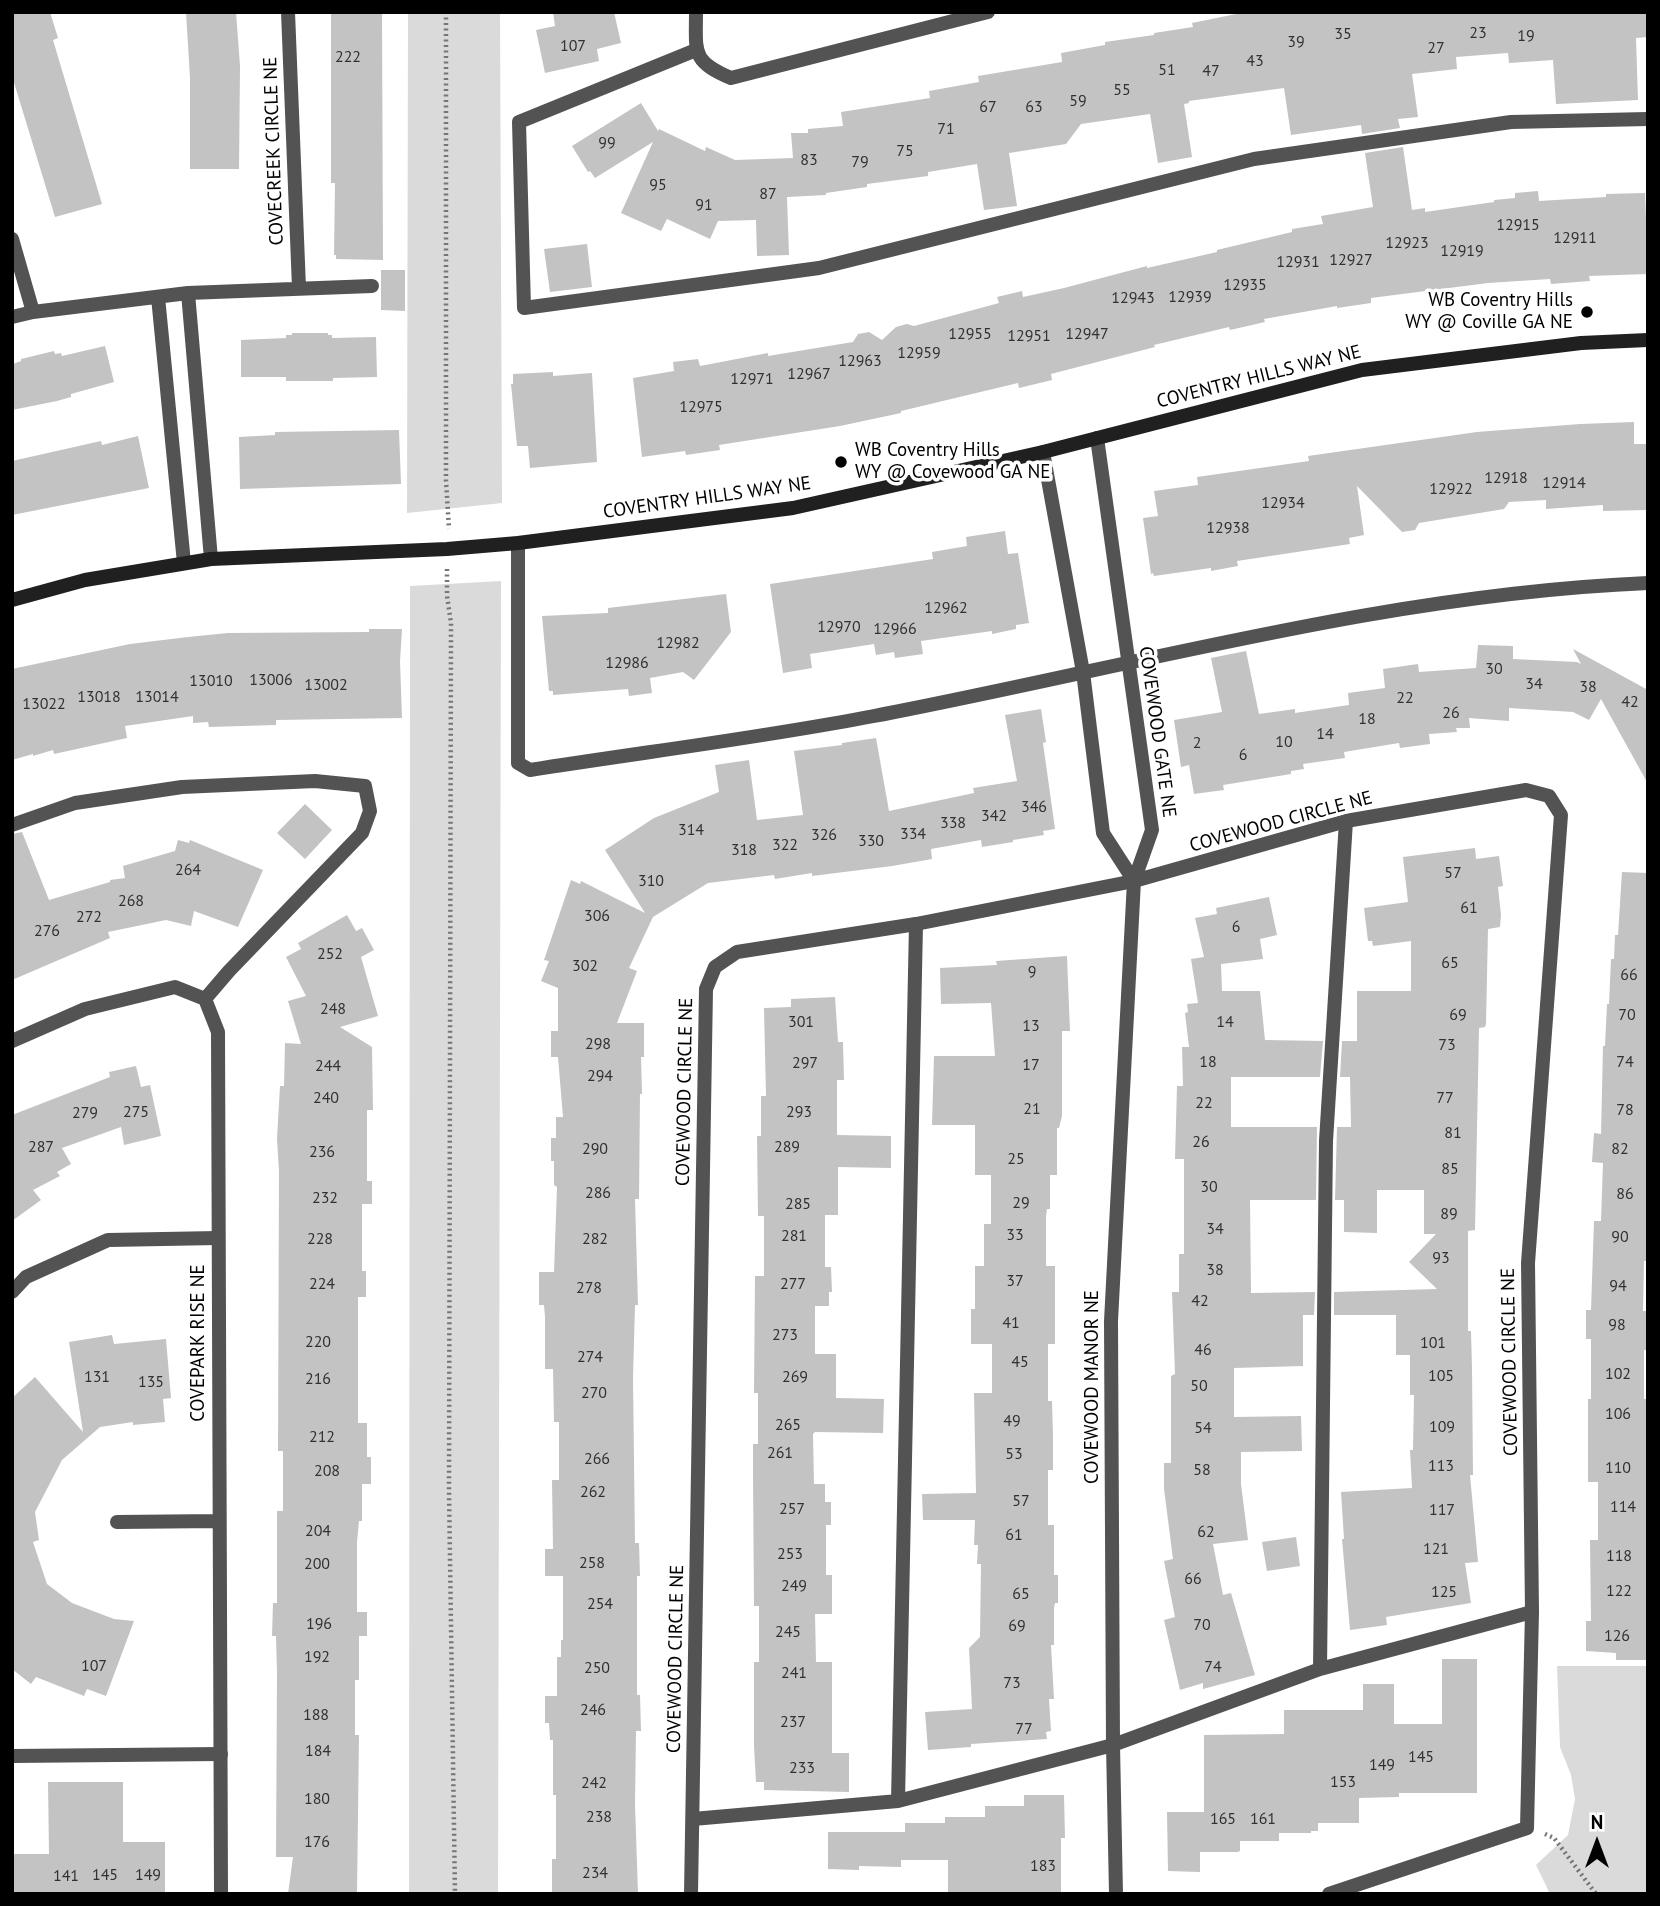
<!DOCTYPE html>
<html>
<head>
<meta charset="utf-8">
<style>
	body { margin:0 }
	#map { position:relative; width:1660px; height:1906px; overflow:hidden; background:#fff; font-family:"PT Sans",sans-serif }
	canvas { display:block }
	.frame { position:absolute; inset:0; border:14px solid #000; pointer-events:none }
	.north { position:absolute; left:1562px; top:1808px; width:70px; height:70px; -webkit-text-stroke:5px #fff; paint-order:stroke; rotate:0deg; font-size:19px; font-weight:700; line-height:28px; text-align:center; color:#000 }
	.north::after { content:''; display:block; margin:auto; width:24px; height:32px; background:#000; clip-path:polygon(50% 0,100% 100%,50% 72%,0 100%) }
</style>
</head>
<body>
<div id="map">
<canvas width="1660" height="1906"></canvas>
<div class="frame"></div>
<div class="north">N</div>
</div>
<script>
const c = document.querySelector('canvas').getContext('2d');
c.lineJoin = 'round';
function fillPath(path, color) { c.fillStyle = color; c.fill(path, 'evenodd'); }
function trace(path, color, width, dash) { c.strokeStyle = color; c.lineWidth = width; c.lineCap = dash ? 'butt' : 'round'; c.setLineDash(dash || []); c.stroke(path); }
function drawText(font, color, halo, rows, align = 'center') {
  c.font = font + ' "PT Sans",sans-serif'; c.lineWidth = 7; c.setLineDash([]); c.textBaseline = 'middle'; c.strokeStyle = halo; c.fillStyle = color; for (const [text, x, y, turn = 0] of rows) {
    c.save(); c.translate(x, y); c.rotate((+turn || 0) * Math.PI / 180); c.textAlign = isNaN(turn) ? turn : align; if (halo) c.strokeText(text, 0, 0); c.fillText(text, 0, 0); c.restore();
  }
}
const green = new Path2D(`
	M408 12H500L502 503 407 513Z
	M501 581 498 1894H409L410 586Z
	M1557 1666H1648V1894H1550L1536 1865 1568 1835 1575 1799 1571 1775 1560 1747Z`);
const building = new Path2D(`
	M12 12H50L58 38 53 40 102 204 55 217 12 76Z
	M186 12H236L240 66 239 169H190V78Z
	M331 12H382L383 260 336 259V255H334L335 183H331Z
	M553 12H614L621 43 597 49 599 61 545 73 536 30 555 26Z
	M1246 12H1648V37L1636 38 1638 100 1556 104 1553 60 1509 63 1508 53 1456 57 1457 69 1412 74 1418 117 1398 119 1400 128 1362 134 1361 125 1291 135 1284 88 1189 101V103L1184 104 1192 157 1158 163 1150 114 1081 124 1066 144 1009 153 1017 206 984 210 977 164 928 172V176L867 184V187L826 193V195L787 197 789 255 757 256 756 220 718 221 710 239 667 219 661 231 621 213 653 142 595 178 590 171 588 172 572 146 641 103 658 131 659 129 705 151 706 147 735 160 793 158 791 133H808V129L843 126 841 112 930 98 929 91 979 82 978 76 1062 62 1061 53 1105 45V42L1154 35V33L1193 27 1192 23Z
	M1403 147 1412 210 1425 208V212L1494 202V200L1515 198V193L1538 191 1539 201 1606 197V194L1645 193 1648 274 1589 276 1590 281 1551 284 1550 279 1488 283 1371 298V303L1337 308V306L1264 319 1265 322 1230 330 1229 327 1154 345 1155 347 1051 374 1052 380 1019 388 1018 383 901 411V413L840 426 719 445 720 450 686 455 685 451 642 457 633 378 674 371 673 362 698 359 700 366 768 353V356L853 342 858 334 869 332 882 340 896 327 907 324 914 326 999 303 997 297 1022 291 1023 297 1064 288 1147 266V268L1217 252V250L1292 232V229L1323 224 1321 216 1373 207 1365 153Z
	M587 244 592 287 550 292 544 249Z
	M381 270H405V311L381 310Z
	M292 333H328V335H332V338L376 337 377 377 333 378V381H286V377H241V340L286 338V335H292Z
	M105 346 114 382 71 394V397L57 401 12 410 13 364 21 361V359L54 351 55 354 61 353 62 356Z
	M553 372V376L592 373 597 462 530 468 528 446H517L511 384H513V374Z
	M1634 422V444H1646L1647 510 1603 511V505L1546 509V500L1509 502 1504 509 1419 523 1415 530 1402 532 1357 486 1364 535 1349 538 1350 544 1237 561 1238 566 1211 571V568L1154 576 1153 573 1151 574 1143 518 1158 516 1154 491 1198 485 1197 477 1309 461 1308 456 1477 432 1580 424Z
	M399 430 401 484 240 489 239 437 275 435V432Z
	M138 436 149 488 12 515V461L101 441 102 445Z
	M1005 531 1008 554 1018 553 1029 623 1016 625V629L992 634V631L921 641 923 654 895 658 894 652 876 655 874 644 810 654 812 668 783 673 770 584 933 559 932 552 967 546 966 537Z
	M726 594 731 632 694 680 683 672 650 678 652 693 629 696 628 689 553 695V691H549L542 616 608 613V608Z
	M369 629H402L400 661 402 718 276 720V725L209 727 208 722 193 723V716L125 726 127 738 54 754 53 750 33 756V754L12 760V669L130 644 188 637 228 633 369 632Z
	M1478 645 1513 646V659L1577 662 1581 664 1573 649 1648 690V784L1601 699 1589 720 1573 712 1509 708V721L1469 718 1470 728H1456L1457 732 1429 734 1430 744 1400 748 1399 743 1344 752 1345 758 1303 764 1304 769 1291 771V774L1223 785 1224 790 1194 794 1189 765 1181 767 1174 720 1222 712 1211 658 1246 651 1259 714 1295 709V713L1349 705 1348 693 1385 688 1383 669 1418 664 1419 672 1476 668Z
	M1041 709 1046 742 1043 743 1055 829 1043 831 1044 835 1013 840V842L982 847 981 840 931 849 932 859 892 866 812 876V873L775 879 774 875 708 883 653 917 629 968 637 971 617 1023H644V1057H641L642 1094H640L639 1199H635L638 1305H635L633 1378 635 1543H639L640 1576H637V1695H640L641 1731H636L635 1804 638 1894H552V1859H556V1795H553V1740H550L549 1723H545V1696H557V1657H561V1640H563V1576H545V1549H553L552 1480H559V1422H554L553 1369H545V1317L544 1305H539V1272H554L557 1187 554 1185V1161H551V1138H556V1117H563L558 1057H551V1031H558V988L541 981 549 961 544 960 571 880 580 884 581 881 645 913 605 850 654 818 719 792 715 765 749 760 757 820 803 815 794 751 842 745V743L876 738 889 811 974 793 973 788 1017 781 1005 715Z
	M305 804 332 830 305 859 277 833Z
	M22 832 49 900 110 882V880L125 878 123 866 175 851 178 840 189 843 190 840 263 870 238 927 194 911 191 926 166 920 108 932 110 938 12 980V834Z
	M1475 848 1476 859 1499 856 1503 886 1498 887 1501 915 1500 927 1488 929 1486 1024 1485 1027 1479 1028 1475 1230 1468 1231V1331H1471L1472 1368 1473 1475H1470L1478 1562 1465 1563 1471 1603 1386 1617 1387 1625 1350 1630 1342 1539H1344L1341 1492 1412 1488 1410 1450H1413L1414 1395H1410V1355H1396V1315H1334V1292L1437 1289 1409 1262 1436 1234H1424V1190H1377V1233L1344 1232V1200H1335L1337 1127H1351L1350 1077H1340L1342 1041H1357V991H1411V941L1373 946 1372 941H1368L1364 908 1408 902 1403 857Z
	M1622 872 1648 873V1261H1644L1643 1311H1648V1350H1644V1399H1648V1660H1616V1653L1586 1651V1621H1591L1590 1540H1598V1482H1588V1399H1591V1339H1586V1310H1591L1594 1221H1601L1603 1163 1592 1162 1594 1133 1601 1134 1603 1046H1605L1607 1004H1609L1611 959H1614L1615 935H1618Z
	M1269 897 1277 935 1260 939 1263 959 1221 964 1222 991H1260L1265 1040 1323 1041 1320 1077H1231V1127H1317L1316 1200H1250L1251 1293 1315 1292 1314 1315H1303V1366L1234 1368V1417L1301 1416 1302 1451 1241 1452V1484L1248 1540 1213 1544 1223 1595 1231 1593 1255 1675 1203 1689V1683L1180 1690 1164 1620 1175 1617 1164 1561 1173 1559 1164 1489V1463H1171V1376L1175 1374 1172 1292H1179V1254H1184V1159H1175L1177 1086H1183L1182 1047H1189L1185 1013 1188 1012 1187 1004 1198 1003 1191 959 1204 957 1195 918 1217 914 1216 908Z
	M347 915 356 931 362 928 374 950 361 957 378 1016 340 1027 372 1047 373 1110H367V1181H372V1204H362V1271H366V1297H358V1423H367V1457H371V1484H362V1521H359L357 1542V1612H367V1636H359V1680H355V1735H359L357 1894H288L293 1857H276L277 1673 276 1636H272L273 1603H277V1511H283V1451H278L279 1171 277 1139 280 1086H284L285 1043 301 1044 288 1001 306 996 286 957 301 949 298 943Z
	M1067 956 1070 1031H1062V1116L1059 1128H1057V1175H1050V1209H1047L1046 1217V1266H1055V1344H1048V1401H1052L1053 1437V1470H1048V1525H1054V1575H1058V1603H1055L1054 1608V1645H1051L1054 1699H1049L1051 1731 1046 1732 1047 1739 971 1744V1747L928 1750 925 1712 972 1709 969 1648 980 1637 981 1564H977L978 1545H974L975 1520H923L922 1494 976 1493 974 1393H992V1344H971V1309H975V1266H984V1224H991V1175H975V1125H932L934 1056H995L991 1003 941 1004 940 968 997 965 996 961Z
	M835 997 838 1042H843L844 1080H837V1135L891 1136V1168L838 1167V1215H825V1267H831L832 1292H829V1306H815V1354H836V1398L884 1399 883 1433 815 1432 813 1434 814 1484H825V1502H831V1525H826V1575H832V1614H815L816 1662H832V1753H849V1792L764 1790V1782H756L754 1746V1662H759V1606H754L753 1475V1444H758V1393H754L755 1276H764V1216H758L757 1136H761V1096H766L764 1008 791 1007V999Z
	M136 1066 141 1087 150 1085 161 1136 124 1145 121 1127 62 1148 71 1164 57 1172 60 1176 33 1190 41 1200 12 1221V1115L110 1077 109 1072Z
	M112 1335 114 1344 166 1339 171 1398 163 1399 165 1422 133 1425V1422L100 1427 62 1460 35 1512 39 1540 33 1542 47 1584 72 1603 114 1619 134 1621 106 1696 87 1689 84 1696 36 1677 31 1684 12 1669V1398L35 1377 83 1432 69 1342Z
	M1296 1537 1300 1566 1267 1571 1262 1542Z
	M1442 1659H1477V1793H1399V1797L1359 1798V1823H1318V1831H1311V1833H1279V1841H1240V1851L1237 1852H1200V1872L1168 1871 1167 1812H1204V1735L1284 1734V1710H1363V1684H1394V1724H1442Z
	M48 1782H123V1842H165V1894H12V1854H49Z
	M1024 1795H1064L1065 1838H1061V1893L948 1894V1860H901V1867L859 1866V1870L828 1869V1832H905V1823H945V1817H985V1806H1024Z`);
const path = new Path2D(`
	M446 12V481L449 529
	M447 569V596L451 623 449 1491 455 1894
	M1545 1834 1554 1838 1596 1894`);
const lane = new Path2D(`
	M696 50 519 122 524 308 819 268 1254 159 1511 122 1648 119
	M518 543V763L530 770C644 752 760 738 874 716 1131 667 1385 594 1648 583
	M12 825 75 803 182 787 315 781 365 786 370 811 362 833 229 971 205 999
	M12 1292 26 1277 108 1240 218 1238
	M1320 1669 1326 1141 1346 821
	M12 1756 221 1754
	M898 1801 916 924
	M693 1819 898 1801 1113 1745 1320 1669 1532 1612`);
const street = new Path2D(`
	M288 12 299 288
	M696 12C696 52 691 61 731 78L988 12
	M12 239 33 312
	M188 293 211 559
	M158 297 184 563
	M12 317 33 312 188 293 372 286
	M1097 438 1152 830 1134 881 1111 1321 1113 1745 1116 1894
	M1043 452 1083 672 1103 833 1134 881
	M12 1041 85 1009 175 987 205 999 218 1032 221 1894
	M117 1522 219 1521
	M691 1894 706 989 715 967 737 952 916 924 1134 881 1346 821 1526 790 1549 796 1561 815 1528 1263 1532 1612 1527 1828 1329 1894`);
const secondary = new Path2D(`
	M12 600 85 580 211 559 447 549 518 543 793 508 1043 452 1362 370 1581 343 1648 340`);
const markers = [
	[1587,312,7,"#000"],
	[841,462,7,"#000"]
];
const numberNames = [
	["23",1478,33],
	["35",1343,34],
	["19",1526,36],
	["39",1296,42],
	["107",573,46],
	["27",1436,48],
	["222",348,57],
	["43",1255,61],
	["51",1167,70],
	["47",1211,71],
	["55",1122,90],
	["59",1078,101],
	["67",988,107],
	["63",1034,107],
	["71",946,129],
	["99",607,143],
	["75",905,151],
	["83",809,160],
	["79",860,162],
	["95",658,185],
	["87",768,194],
	["91",704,205],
	["12915",1518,225],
	["12911",1575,238],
	["12923",1407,243],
	["12919",1462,251],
	["12927",1351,260],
	["12931",1298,262],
	["12935",1245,285],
	["12939",1190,297],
	["12943",1133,298],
	["12955",970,334],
	["12947",1087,334],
	["12951",1029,336],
	["12959",919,353],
	["12963",860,361],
	["12967",809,374],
	["12971",752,379],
	["12975",701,407],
	["12918",1506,478],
	["12914",1564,483],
	["12922",1451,489],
	["12934",1283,503],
	["12938",1228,528],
	["12962",946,608],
	["12970",839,627],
	["12966",895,629],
	["12982",678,643],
	["12986",627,663],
	["30",1494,669],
	["13006",271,680],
	["13010",211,681],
	["34",1534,684],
	["13002",326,685],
	["38",1588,687],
	["13018",99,697],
	["13014",157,697],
	["22",1405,698],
	["42",1630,702],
	["13022",44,704],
	["26",1451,713],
	["18",1367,719],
	["14",1325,734],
	["10",1284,742],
	["2",1197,743],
	["6",1243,755],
	["346",1034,807],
	["342",994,816],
	["338",953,823],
	["314",691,830],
	["334",913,834],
	["326",824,835],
	["330",871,841],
	["322",785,845],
	["318",744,850],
	["264",188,870],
	["57",1453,873],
	["310",651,881],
	["268",131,901],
	["61",1469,908],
	["306",597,916],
	["272",89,917],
	["6",1236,927],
	["276",47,931],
	["252",330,954],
	["65",1450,963],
	["302",585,966],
	["9",1032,972],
	["66",1629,975],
	["248",333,1009],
	["69",1458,1015],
	["70",1627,1015],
	["301",801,1022],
	["14",1225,1022],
	["13",1031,1026],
	["298",598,1044],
	["73",1447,1045],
	["18",1208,1062],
	["74",1625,1062],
	["297",805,1063],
	["17",1031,1065],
	["244",328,1066],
	["294",600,1076],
	["240",326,1098],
	["77",1445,1098],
	["22",1204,1103],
	["21",1032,1109],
	["78",1625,1110],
	["275",136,1112],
	["293",799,1112],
	["279",85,1113],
	["81",1453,1133],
	["26",1201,1142],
	["287",41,1147],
	["289",787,1147],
	["290",595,1149],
	["82",1620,1149],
	["236",322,1152],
	["25",1016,1159],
	["85",1450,1169],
	["30",1209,1187],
	["286",598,1193],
	["86",1625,1194],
	["232",325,1198],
	["29",1021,1203],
	["285",798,1204],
	["89",1449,1214],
	["34",1215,1229],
	["33",1015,1235],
	["281",794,1236],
	["90",1620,1237],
	["228",320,1239],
	["282",595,1239],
	["93",1441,1258],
	["38",1215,1270],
	["37",1015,1281],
	["224",322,1284],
	["277",793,1284],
	["94",1618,1286],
	["278",589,1288],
	["42",1200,1301],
	["41",1011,1323],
	["98",1617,1325],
	["273",785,1335],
	["220",318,1342],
	["101",1433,1343],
	["46",1203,1350],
	["274",590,1357],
	["45",1020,1362],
	["102",1618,1374],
	["105",1441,1376],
	["131",97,1377],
	["269",795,1377],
	["216",318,1379],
	["135",151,1382],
	["50",1199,1386],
	["270",594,1393],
	["106",1618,1414],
	["49",1012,1421],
	["265",788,1425],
	["109",1442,1427],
	["54",1203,1428],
	["212",322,1437],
	["261",780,1453],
	["53",1014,1454],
	["266",597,1459],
	["113",1441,1466],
	["110",1618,1468],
	["58",1202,1470],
	["208",327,1471],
	["262",593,1492],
	["57",1021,1501],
	["114",1623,1507],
	["257",792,1509],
	["117",1442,1510],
	["204",318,1531],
	["62",1206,1532],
	["61",1014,1535],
	["121",1436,1549],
	["253",790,1554],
	["118",1619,1556],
	["258",592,1563],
	["200",317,1564],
	["66",1193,1579],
	["249",794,1586],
	["122",1619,1591],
	["125",1444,1592],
	["65",1021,1594],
	["254",600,1604],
	["196",319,1624],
	["70",1202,1625],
	["69",1017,1626],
	["245",788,1632],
	["126",1617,1636],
	["192",317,1657],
	["107",94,1666],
	["74",1213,1667],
	["250",597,1668],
	["241",794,1673],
	["73",1012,1683],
	["246",593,1710],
	["188",316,1715],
	["237",793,1722],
	["77",1024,1729],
	["184",318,1751],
	["145",1421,1757],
	["149",1382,1765],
	["233",802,1768],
	["153",1343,1782],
	["242",594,1783],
	["180",317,1799],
	["238",599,1817],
	["165",1223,1819],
	["161",1263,1819],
	["176",317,1842],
	["183",1043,1866],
	["234",595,1873],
	["145",105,1875],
	["149",148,1875],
	["141",66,1876]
];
const streetNames = [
	["COVECREEK CIRCLE NE",274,151,-92],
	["COVENTRY HILLS WAY NE",1259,377,-14],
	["COVENTRY HILLS WAY NE",707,498,-8],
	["COVEWOOD GATE NE",1157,732,82],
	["COVEWOOD CIRCLE NE",1281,822,-15],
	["COVEWOOD CIRCLE NE",685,1092,-89],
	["COVEPARK RISE NE",199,1343,-90],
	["COVEWOOD CIRCLE NE",1510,1362,-91],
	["COVEWOOD MANOR NE",1093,1387,-90],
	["COVEWOOD CIRCLE NE",676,1659,-89]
];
const poiNames = [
	["WB Coventry Hills",1573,301],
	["WY @ Coville GA NE",1573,323],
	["WB Coventry Hills",855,451,"left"],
	["WY @ Covewood GA NE",855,473,"left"]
];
fillPath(green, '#dadada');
fillPath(building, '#c3c3c3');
trace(path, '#757575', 4.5, [2, 3.5]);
trace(lane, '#535353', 14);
trace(street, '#535353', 14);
trace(secondary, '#202020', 14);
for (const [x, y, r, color] of markers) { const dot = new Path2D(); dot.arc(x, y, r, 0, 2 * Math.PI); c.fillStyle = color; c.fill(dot); trace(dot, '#fff', 2.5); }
drawText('16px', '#313131', null, numberNames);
drawText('19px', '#000', '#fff', streetNames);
drawText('19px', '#000', '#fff', poiNames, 'right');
</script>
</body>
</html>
